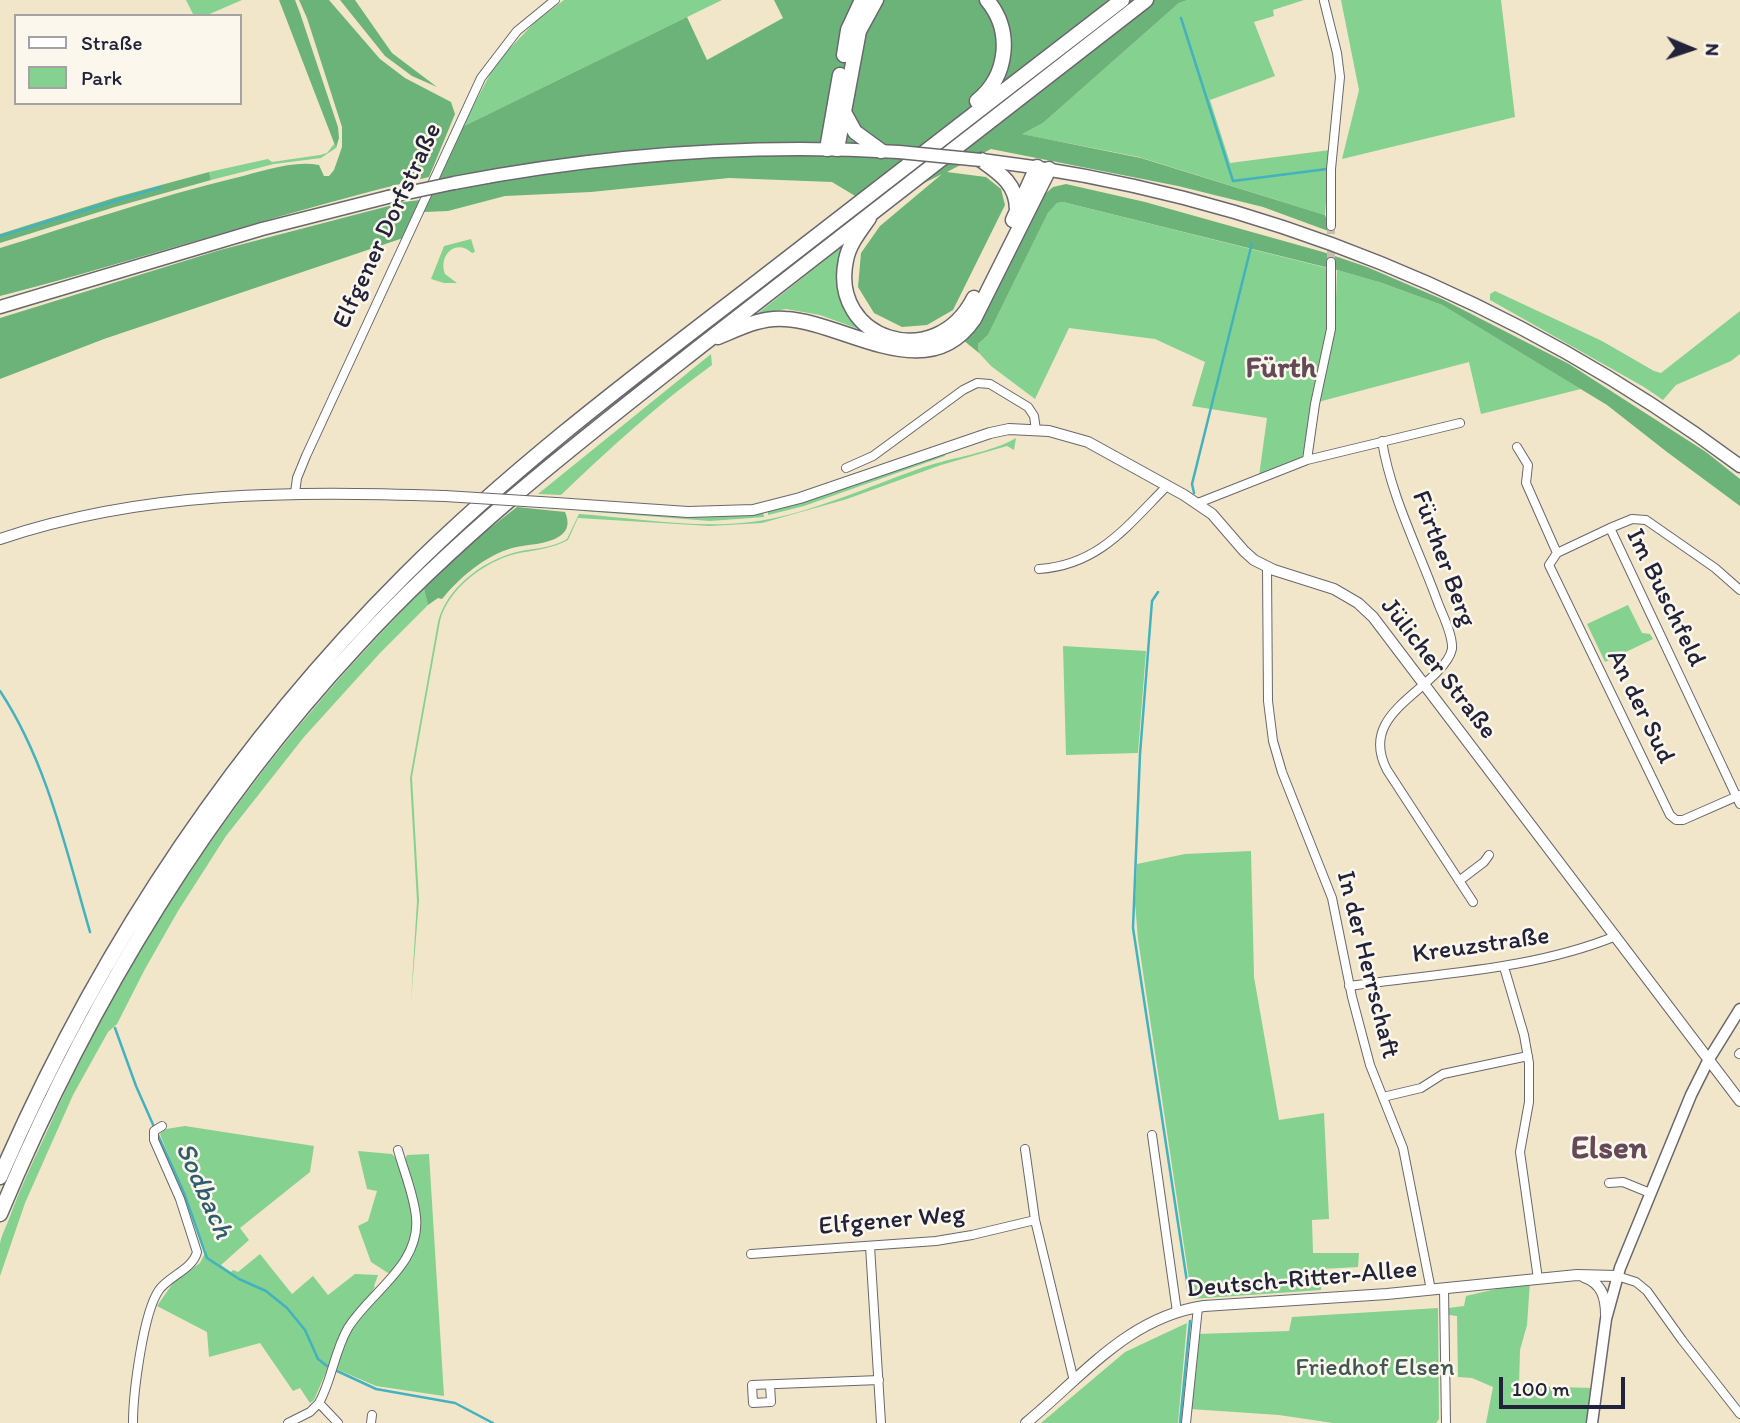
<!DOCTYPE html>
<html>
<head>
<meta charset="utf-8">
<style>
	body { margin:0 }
	#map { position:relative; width:1740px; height:1423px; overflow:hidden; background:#f1e6ca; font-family:Itim,sans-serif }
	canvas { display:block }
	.legend { position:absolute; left:14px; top:14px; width:228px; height:91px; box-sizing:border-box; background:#fbf7ec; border:2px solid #a4a2a5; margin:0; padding:9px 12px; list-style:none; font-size:21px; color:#22223b }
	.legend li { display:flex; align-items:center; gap:14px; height:35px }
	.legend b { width:35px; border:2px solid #a4a2a5 }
	.north { position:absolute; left:1656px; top:14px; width:70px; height:70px; -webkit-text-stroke:5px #fbf7ec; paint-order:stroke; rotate:92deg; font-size:19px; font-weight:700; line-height:28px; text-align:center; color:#22223b }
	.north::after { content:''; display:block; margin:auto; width:24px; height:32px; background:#22223b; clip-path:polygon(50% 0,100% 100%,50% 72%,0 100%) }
	.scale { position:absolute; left:1499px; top:1377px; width:126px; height:32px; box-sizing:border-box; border:4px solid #22223b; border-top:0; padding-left:9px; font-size:21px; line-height:24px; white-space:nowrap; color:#22223b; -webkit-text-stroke:5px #fbf7ec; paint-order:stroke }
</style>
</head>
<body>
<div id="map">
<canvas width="1740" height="1423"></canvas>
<ul class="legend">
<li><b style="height:9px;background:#fff"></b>Straße</li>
<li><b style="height:19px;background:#85d18f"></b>Park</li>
</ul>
<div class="north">N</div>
<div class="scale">100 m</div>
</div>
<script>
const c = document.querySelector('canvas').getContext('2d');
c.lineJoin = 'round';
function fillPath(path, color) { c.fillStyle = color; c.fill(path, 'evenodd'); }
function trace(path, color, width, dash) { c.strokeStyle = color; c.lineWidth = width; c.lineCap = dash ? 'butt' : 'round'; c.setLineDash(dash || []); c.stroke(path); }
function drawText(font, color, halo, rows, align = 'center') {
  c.font = font + ' Itim,sans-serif'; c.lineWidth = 5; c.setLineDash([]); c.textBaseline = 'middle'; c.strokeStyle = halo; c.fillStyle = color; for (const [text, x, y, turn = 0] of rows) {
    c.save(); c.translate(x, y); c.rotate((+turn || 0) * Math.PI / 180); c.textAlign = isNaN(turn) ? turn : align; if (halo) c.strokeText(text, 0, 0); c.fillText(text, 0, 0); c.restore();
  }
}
const green = new Path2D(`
	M186 0H242L205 16H194Z
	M564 0H722L462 127 496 63 535 22Z
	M1188 0H1304L1273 10 1274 16 1254 22 1275 76 1210 100 1230 163 1330 150 1325 215 1139 157 1021 134 1043 123 1179 3Z
	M1341 0H1501L1515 117 1342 159 1359 90Z
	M334 144 336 148 321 158 274 164 211 180 209 172 268 159 272 162 320 155 327 153Z
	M1063 202 1327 268V335L1302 459 1259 476 1267 418 1192 406 1205 362 1155 339 1069 328 1035 399 991 366 979 353 978 344 988 335 1048 213 1057 203Z
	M471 239 475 252 472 253C456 238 438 255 445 274L457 283H444L431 279 444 246Z
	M844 245C834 287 840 297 864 331L820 315 786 309 757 314Z
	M1337 270 1382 283 1442 305 1581 389 1481 414 1469 362 1318 402 1335 329Z
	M1495 291 1602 341 1654 371 1661 373 1740 311V354L1731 361 1676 385 1663 400 1644 387 1490 300V294Z
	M711 354 712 365C658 404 609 449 561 495L538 494Z
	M1016 438 1014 450 1007 446 941 465 847 499 762 523 710 526 578 518 568 540C552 549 533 550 515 554 484 562 448 589 440 621L412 777 419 900 411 1001 417 901 410 778 438 622C446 589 481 562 513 553 531 548 551 549 567 539L579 514C636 518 694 529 751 522 808 515 869 486 924 467 954 457 990 453 1016 438Z
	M944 453 945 456 804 506 768 515V511L802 502Z
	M587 509 711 517 763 512 764 517 710 521 583 511Z
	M424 589 428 605 380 653 304 737 226 836 178 911 145 969 117 1024 108 1032 73 1095 25 1203 0 1276C0 1266 0 1255 0 1244 1 1236 6 1227 9 1219 20 1188 35 1158 49 1127 139 926 268 744 424 589Z
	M1628 605 1642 633 1650 634 1653 639 1605 662 1587 624Z
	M1063 646 1146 651 1138 753 1066 755Z
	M1251 851 1254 977 1279 1120 1324 1113 1329 1219 1312 1220 1313 1253H1359L1358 1267 1321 1269V1290L1192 1299 1138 939 1135 903 1137 864 1185 854Z
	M185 1126 314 1146 310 1172 240 1228 249 1240 221 1265 231 1272 233 1270 238 1272 260 1254 292 1294 313 1276 328 1295 355 1274 378 1275 374 1286 375 1287 343 1332 314 1400 310 1403 300 1388 293 1391 260 1343 209 1357 207 1332 157 1306 173 1283 200 1263 206 1251 160 1134 166 1129Z
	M358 1151 392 1154C406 1168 417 1218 413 1238 410 1249 400 1261 394 1271L388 1273 371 1262 358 1226 368 1221 377 1191 367 1189Z
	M429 1154 444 1396 376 1386 334 1368 352 1326 399 1271 417 1234 404 1161 407 1155Z
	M1530 1281 1527 1325 1520 1350 1519 1386 1594 1388 1589 1423H1486L1493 1387 1472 1378 1458 1377 1457 1316 1449 1315 1448 1308 1464 1306 1466 1296Z
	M1438 1308 1439 1419 1436 1423H1333L1279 1415 1190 1409 1197 1334 1289 1331 1292 1317Z
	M1187 1323 1178 1423H1041L1125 1352Z`);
const forest = new Path2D(`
	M279 0H295L300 13 338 127 339 138 336 148Z
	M299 0H329L380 59 405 78 451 102 455 114 429 177C285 211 144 259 0 296V248C78 224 156 197 235 178 261 172 292 160 319 165L324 176H329L334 170 342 147V127L307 18Z
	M340 0H355L392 53 437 87 412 76 385 56Z
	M774 0H1188L1179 3 1043 123 1022 134 1141 158 1325 215 1331 232 1263 207 1178 186 991 149 947 172 986 177 1001 189 1005 205 953 310 927 325 902 327 874 313 858 287 861 253 880 226 942 174 875 208 832 182 729 178 591 192 505 196 448 211 424 212 406 237 104 339 0 379V318L220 250 404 202 420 200 462 127 687 17 707 60 783 18Z
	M209 172 211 180 115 207 0 243V234L117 197Z
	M1066 184 1145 202 1323 252 1367 267 1444 300 1569 364 1706 452 1740 479V506L1667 452 1607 405 1442 305 1382 283 1337 270 1063 202 1057 203 1048 213 988 335 978 344 979 353 963 340 1045 194 1053 187Z
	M517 507 565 512C569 521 569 530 560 536 547 545 527 544 512 548 485 556 460 577 442 599L438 598 428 605 424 589 477 538Z`);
const stream = new Path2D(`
	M1181 18 1233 181 1327 169
	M0 236 161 187
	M1194 493 1192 484 1252 243
	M1158 592 1152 601 1140 754 1133 928 1189 1295
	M0 691C47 762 66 850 90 932
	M115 1028 136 1086 155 1129
	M158 1135 184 1193 207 1258 239 1279 266 1291 287 1308 305 1330 318 1359 327 1366
	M335 1370 376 1389 455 1403 493 1423
	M1180 1423 1190 1321`);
const minorTunnel = new Path2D(`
	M1331 226V262`);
const minor = new Path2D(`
	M1324 1 1337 53 1340 77 1331 169V226
	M1382 441C1391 497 1419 550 1438 603 1443 616 1453 635 1452 649 1450 658 1444 665 1438 671 1410 701 1362 722 1387 770L1473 902
	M1517 447 1528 465 1526 483 1557 553 1610 528 1740 804
	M1307 460 1460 423
	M846 468 873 456 963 390 977 383 990 384 1028 407 1034 416 1036 430
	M295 493 297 478 306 456 481 78 517 31 555 0
	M1198 503 1307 460 1315 404 1331 329V262
	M1610 528 1632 519 1646 520 1715 568 1740 590
	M1557 553 1549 565 1670 815 1676 820H1683L1740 795
	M1267 567 1268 701 1273 741 1282 772 1332 898 1352 997 1370 1065 1403 1148 1431 1290
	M1039 569C1099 565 1127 526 1167 486
	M1459 881 1484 862 1489 855
	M1504 967 1524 1035 1529 1063V1102L1520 1152 1538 1279
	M1349 986C1439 973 1532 970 1616 936
	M1739 1054 1740 1053
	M1383 1097 1421 1088 1443 1074 1528 1056
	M1152 1135 1177 1312
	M1025 1149 1035 1220 1074 1381
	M1609 1183 1623 1182 1650 1193
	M870 1246 881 1423
	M751 1254 936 1241 972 1235 1035 1220
	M1617 1276 1636 1282 1647 1291 1682 1340 1740 1414
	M1444 1289 1446 1423
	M770 1385 771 1402 753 1403 752 1385 879 1380
	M319 1403 338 1423
	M133 1423C133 1394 143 1313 159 1290 169 1276 193 1269 197 1252L180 1199 154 1140V1131L162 1126
	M288 1423 310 1412 319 1403C332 1380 334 1352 348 1328 370 1292 421 1265 416 1217 414 1195 404 1172 398 1150
	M371 1423 372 1415
	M1186 1423 1198 1307`);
const tertiary = new Path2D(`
	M556 503 688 512 753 510 800 498 990 433 1009 429 1049 431 1088 442 1184 495 1212 514 1244 551 1254 560 1274 570 1334 589 1358 603 1373 617 1740 1101
	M0 539C145 490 294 491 445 496
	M1584 1277C1602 1283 1606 1298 1606 1315
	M1026 1423C1082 1377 1128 1317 1204 1306L1387 1294 1577 1275 1617 1276`);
const secondary = new Path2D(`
	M1592 1423 1606 1319 1620 1268 1691 1095 1709 1059 1740 1009`);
const primary = new Path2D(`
	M982 160C1257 193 1518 300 1740 466
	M454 183C600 155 750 143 899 152
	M0 307 262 229 388 197`);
const motorway = new Path2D(`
	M844 55 848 30 862 0
	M977 101C1008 76 1013 31 987 0
	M844 112 855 132 881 151
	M827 149 840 75
	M837 149 859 31 876 0
	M981 160C1001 174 1017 185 1017 210
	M869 218C860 231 849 244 846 260 829 339 935 375 974 298
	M1013 220 1037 167
	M718 337C740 328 761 317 785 319 845 322 927 388 974 319L1049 169
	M0 1177C97 953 232 748 405 575 510 470 629 380 748 289 873 192 997 96 1122 0
	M0 1214C87 1006 202 813 356 647 460 533 581 440 702 345 849 229 997 114 1146 0`);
const tertiaryBridge = new Path2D(`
	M445 496 556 503`);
const primaryBridge = new Path2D(`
	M899 152 981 160
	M388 197 454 183`);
const streetNames = [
	["Elfgener Dorfstraße",388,226,-65],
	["Fürther Berg",1443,559,70],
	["Im Buschfeld",1665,598,64],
	["Jülicher Straße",1438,669,52],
	["An der Sud",1640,707,64],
	["Kreuzstraße",1481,946,-8],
	["In der Herrschaft",1367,965,76],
	["Elfgener Weg",892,1221,-5],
	["Deutsch-Ritter-Allee",1302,1280,-5]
];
const parkNames = [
	["Friedhof Elsen",1375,1368]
];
const waterNames = [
	["Sodbach",203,1191,66]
];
const quarterNames = [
	["Fürth",1281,369]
];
const districtNames = [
	["Elsen",1609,1150]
];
fillPath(green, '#85d18f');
fillPath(forest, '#6cb37a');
trace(stream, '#43b2be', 2.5);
trace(minorTunnel, '#c8bfad', 8, [8, 4]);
trace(minor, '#6a676d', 10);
trace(tertiary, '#6a676d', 12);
trace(secondary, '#6a676d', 13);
trace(primary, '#6a676d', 15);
trace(motorway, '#6a676d', 17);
trace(minor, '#fff', 8);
trace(tertiary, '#fff', 10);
trace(secondary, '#fff', 10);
trace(primary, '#fff', 12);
trace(motorway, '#fff', 14);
trace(tertiaryBridge, '#6a676d', 12, []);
trace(primaryBridge, '#6a676d', 15, []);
trace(tertiaryBridge, '#fff', 10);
trace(primaryBridge, '#fff', 12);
drawText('26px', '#22223b', '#fbf7ec', streetNames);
drawText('26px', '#405754', '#fbf7ec', parkNames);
drawText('italic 28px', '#2f5c6f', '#fbf7ec', waterNames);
drawText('bold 30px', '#644a57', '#fbf7ec', quarterNames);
drawText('bold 33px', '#644a57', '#fbf7ec', districtNames);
</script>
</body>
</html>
